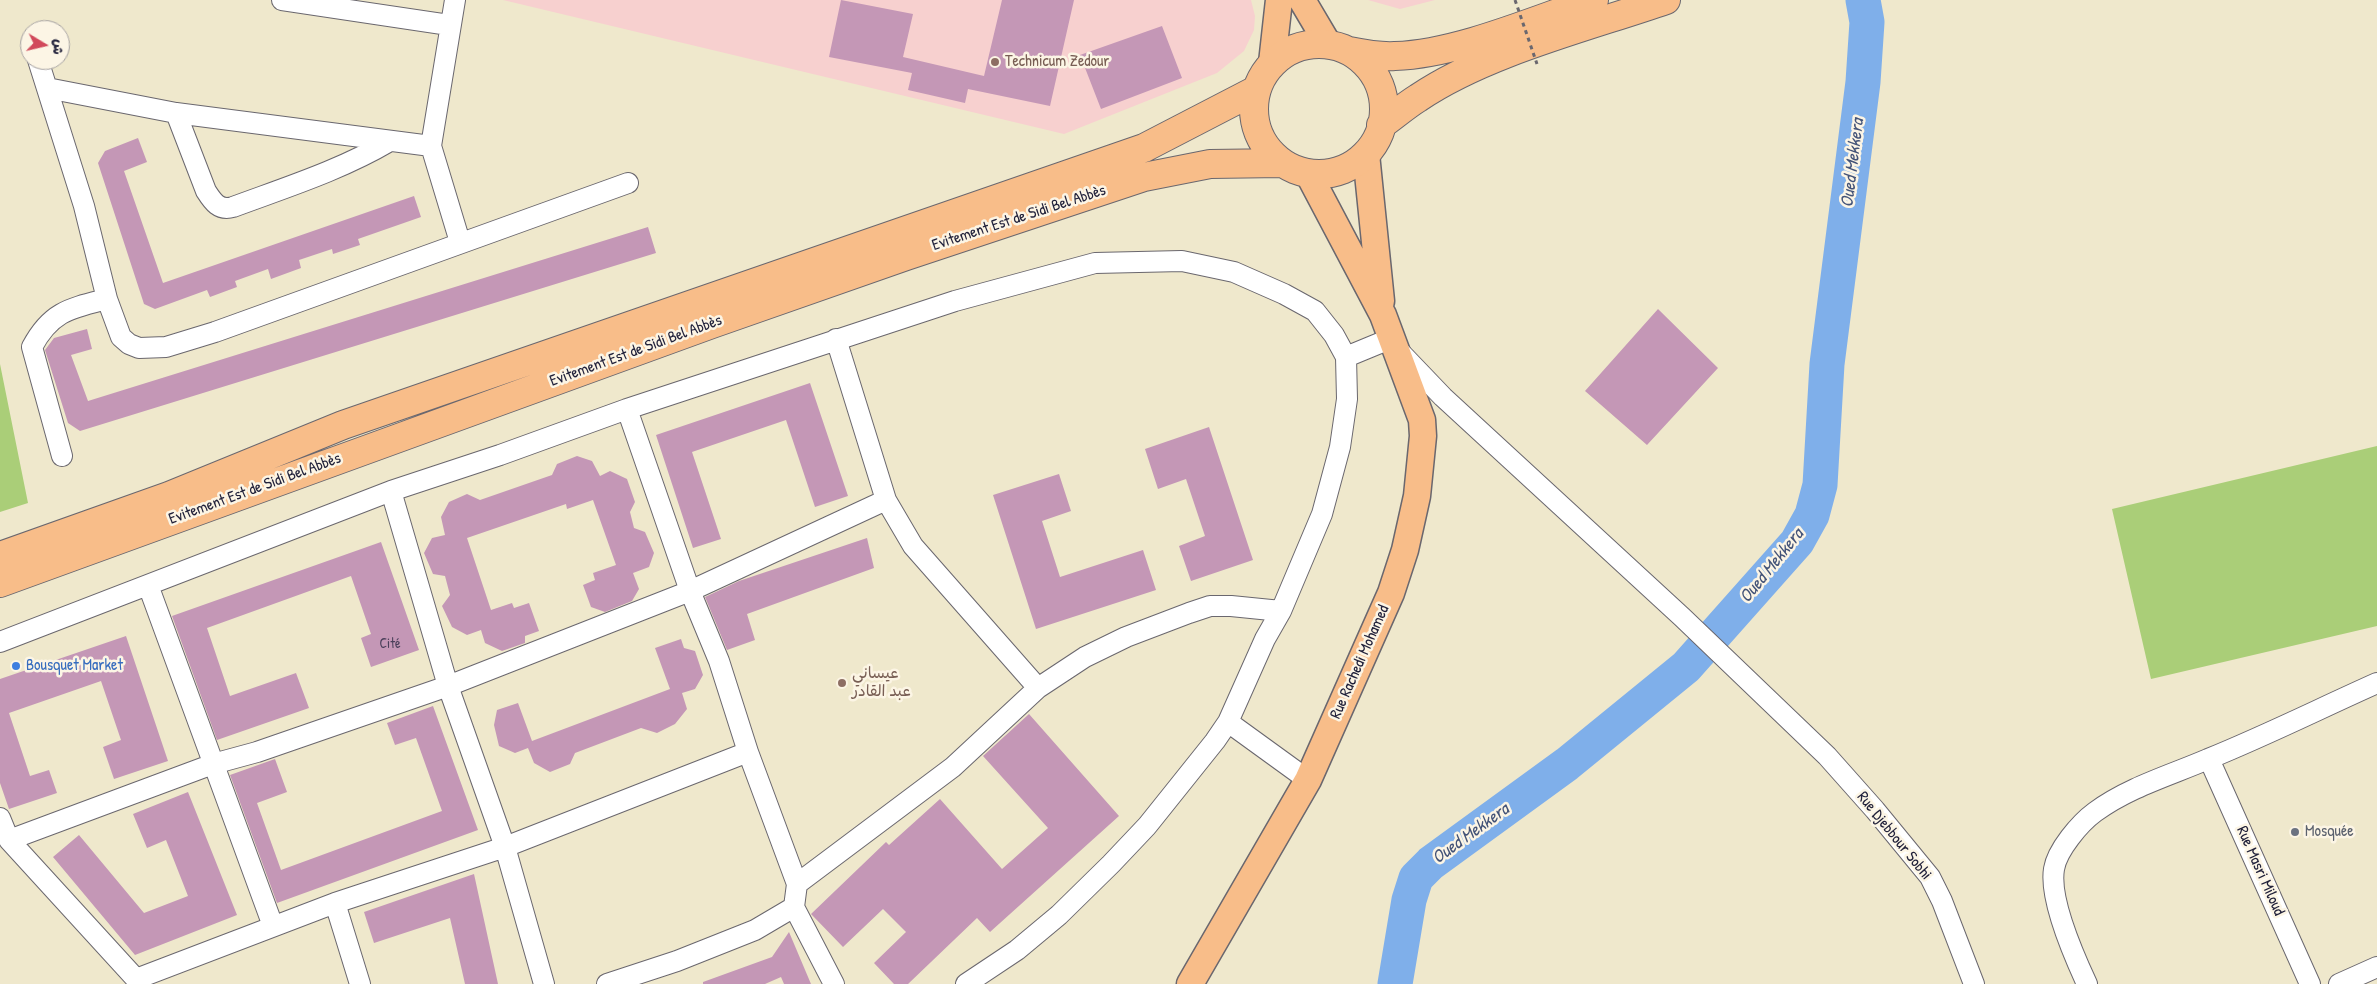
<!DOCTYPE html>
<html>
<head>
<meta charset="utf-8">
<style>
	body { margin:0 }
	#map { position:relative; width:2377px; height:984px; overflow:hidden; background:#efe8cc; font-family:"Patrick Hand","Playpen Sans Arabic",sans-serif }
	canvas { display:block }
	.north { position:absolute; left:20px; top:20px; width:50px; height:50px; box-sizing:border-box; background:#fcf5e5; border:1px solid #a5a1a1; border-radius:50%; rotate:99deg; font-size:14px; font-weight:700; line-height:20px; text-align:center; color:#22223b }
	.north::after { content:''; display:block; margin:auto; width:18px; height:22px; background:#d1495b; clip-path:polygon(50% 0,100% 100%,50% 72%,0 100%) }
</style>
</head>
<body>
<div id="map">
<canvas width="2377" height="984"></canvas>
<div class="north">ش</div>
</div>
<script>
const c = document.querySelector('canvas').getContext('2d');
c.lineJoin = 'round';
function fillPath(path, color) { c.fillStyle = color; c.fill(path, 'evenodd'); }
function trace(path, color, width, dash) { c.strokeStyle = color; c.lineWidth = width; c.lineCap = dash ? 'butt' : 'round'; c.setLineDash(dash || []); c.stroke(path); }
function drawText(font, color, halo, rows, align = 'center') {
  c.font = font + ' "Patrick Hand","Playpen Sans Arabic",sans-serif'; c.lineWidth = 5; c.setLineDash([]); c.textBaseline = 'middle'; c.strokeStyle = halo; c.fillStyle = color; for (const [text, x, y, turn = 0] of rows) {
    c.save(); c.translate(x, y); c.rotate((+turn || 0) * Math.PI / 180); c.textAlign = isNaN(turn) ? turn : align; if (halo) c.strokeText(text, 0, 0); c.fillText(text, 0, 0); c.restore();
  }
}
const built = new Path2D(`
	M503 0H1251L1255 16 1254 30 1244 51 1217 73 1064 134Z
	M1368 0H1435L1400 9Z`);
const green = new Path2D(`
	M0 364 28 503 0 512Z
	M2377 446V626L2151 679 2112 509Z`);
const river = new Path2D(`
	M1395 984 1409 900 1416 878 1431 863 1567 764 1686 667 1797 542 1812 515 1820 485 1827 364 1863 82 1867 22 1863 0`);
const building = new Path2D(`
	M841 0 913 14 903 57 984 76 1002 0H1074L1050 106 968 89 965 103 908 90 912 73 829 57Z
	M1162 26 1182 78 1101 109 1080 55Z
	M138 138 147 162 124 171 163 283 414 196 421 217 358 239 360 245 333 254 332 249 299 260 301 268 271 279 268 269 235 281 237 287 210 297 207 290 155 309 144 304 98 163 105 151Z
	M648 227 656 253 80 431 68 423 45 350 54 338 87 329 92 349 71 355 88 401Z
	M1658 309 1718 368 1647 445 1585 391Z
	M810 383 848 496 815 507 786 420 692 452 721 539 693 548 656 435Z
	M1209 427 1253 560 1191 581 1179 546 1205 536 1186 479 1158 489 1145 449Z
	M577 456 592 461 600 476 610 471 627 479 635 502 630 512 634 528 645 532 654 553 649 567 633 573 639 589 632 601 605 612 591 607 583 585 595 580 593 573 616 565 593 500 567 509 566 504 467 538 491 610 512 603 514 608 529 603 539 631 525 636V643L502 651 485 643 481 630 467 635 452 627 442 606 450 595 445 576 433 574 424 553 432 538 445 535 441 517 449 502 467 494 480 500 552 475 557 464Z
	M1059 474 1071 511 1042 521 1060 577 1143 550 1156 590 1036 629 993 495Z
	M867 538 874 568 747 614 755 640 727 650 705 597 739 581Z
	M381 542 419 650 371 667 361 638 371 634 351 576 207 628 230 696 296 673 309 708 217 740 172 616Z
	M126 636 168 761 114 779 103 747 121 740 101 681 9 713 30 776 49 770 57 793 9 809 0 783V679Z
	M681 639 684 648 695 651 703 675 695 689 682 693 687 709 675 724 657 733 641 728 575 753 570 764 550 772 534 763 528 748 515 753 499 746 494 725 497 710 518 703 532 741 670 689 655 648Z
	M433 706 478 830 277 903 230 775 275 759 287 792 257 803 281 870 442 811 416 738 395 745 387 723Z
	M1029 714 1119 816 990 932 977 918 908 984H894L874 963 906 932 883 909 843 947 811 914 886 842 889 845 940 799 1002 869 1048 828 983 756Z
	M188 792 237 915 135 955 53 857 79 835 144 913 188 896 166 840 147 848 133 814Z
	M474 874 498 984H465L450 918 374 943 364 912Z
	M789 932 811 984H784L781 977 765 984H703V982L772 957Z`);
const minor = new Path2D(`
	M282 0 449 25
	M455 0 431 146 460 242
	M38 60 84 206 107 299 121 337 129 344 139 348 166 347 215 332 628 183
	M47 88 176 113 431 146
	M176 113 206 191C213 202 219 211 233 207 287 187 341 170 390 141
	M836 339 886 500
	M1398 350 1443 397 1682 617 1827 756 1875 810 1930 877 1942 901 1974 984
	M1346 357 1392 338
	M627 409 690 591 719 661 748 752
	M62 456 32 347C51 311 71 308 107 299
	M391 491 448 686 690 591 886 500 913 546 1038 688 1085 657 1126 637 1189 613 1210 606H1231L1281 611
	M148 585 273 926
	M0 642 391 491 500 455 627 409 955 301 1095 263 1182 261 1234 272 1284 294 1315 311 1334 335 1346 357 1347 399 1340 447 1322 514 1281 611 1265 639 1228 722 1215 741 1147 826 1111 864 1059 915 1017 950 966 984
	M1228 722 1308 780
	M2209 759 2310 984
	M0 818 9 840 136 979 335 903 505 847 748 752 797 884 794 907 834 984
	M9 840 213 764 257 752 448 686 505 847 544 984
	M797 884 953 767 1038 688
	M335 903 360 984
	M607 984 677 961 755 930 794 907
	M2087 984C2074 956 2049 899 2054 869 2057 850 2080 823 2095 812 2129 787 2171 775 2208 759 2265 736 2321 708 2377 683
	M2339 984 2377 967`);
const major = new Path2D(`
	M1302 0 1328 44
	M1272 63 1279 0
	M1366 154 1381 301
	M1190 984 1308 780 1391 593 1405 550 1417 496 1423 436 1422 420 1383 315 1308 173`);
const highway = new Path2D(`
	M1254 109a65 65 0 1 1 130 0a65 65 0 1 1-130 0Z
	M1349 51C1364 54 1380 57 1395 56 1457 54 1535 20 1594 0
	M1381 125C1394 116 1405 106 1418 98 1486 52 1588 27 1666 0
	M0 556 169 496 343 425 1144 148 1256 90
	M0 583 712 324 906 256 1144 177 1210 164 1282 163`);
const pathBridge = new Path2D(`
	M1515 0 1537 64`);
const markers = [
	[995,62,5,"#8d6e63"],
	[16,666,5,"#3f7fe0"],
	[842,683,5,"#8d6e63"],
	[2295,832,5,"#6b7280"]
];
const numberNames = [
	["Cité",390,644]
];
const educationNames = [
	["Technicum Zedour",1005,62],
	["عيساني",852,674],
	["عبد القادر",852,692]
];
const streetNames = [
	["Evitement Est de Sidi Bel Abbès",1019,218,-18],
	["Evitement Est de Sidi Bel Abbès",636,351,-20],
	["Evitement Est de Sidi Bel Abbès",255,489,-20],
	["Rue Rachedi Mohamed",1360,662,-66],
	["Rue Djebbour Sobhi",1894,836,51],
	["Rue Masri Miloud",2260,871,66]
];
const shopNames = [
	["Bousquet Market",26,666]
];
const worshipNames = [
	["Mosquée",2305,832]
];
const waterNames = [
	["Oued Mekkera",1853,163,-83],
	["Oued Mekkera",1772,566,-51],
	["Oued Mekkera",1471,834,-36]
];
fillPath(built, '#f7d0cf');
fillPath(green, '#aace78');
trace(river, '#7fafea', 35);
fillPath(building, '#c497b6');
trace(minor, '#6a676e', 22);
trace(major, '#6a676e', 29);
trace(highway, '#6a676e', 30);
trace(minor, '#fff', 20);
trace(major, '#f8bd89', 26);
trace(highway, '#f8bd89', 28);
trace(pathBridge, '#6a676e', 3, [4, 4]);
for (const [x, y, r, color] of markers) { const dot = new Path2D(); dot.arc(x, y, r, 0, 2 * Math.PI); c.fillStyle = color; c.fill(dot); trace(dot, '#fcf5e5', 2); }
drawText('14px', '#4a3f5a', null, numberNames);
drawText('16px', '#785e54', '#fcf5e5', educationNames, 'left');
drawText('16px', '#22223b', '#fcf5e5', streetNames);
drawText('16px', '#366cbe', '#fcf5e5', shopNames, 'left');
drawText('16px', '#5b616d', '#fcf5e5', worshipNames, 'left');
drawText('italic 18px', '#435378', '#fcf5e5', waterNames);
</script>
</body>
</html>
